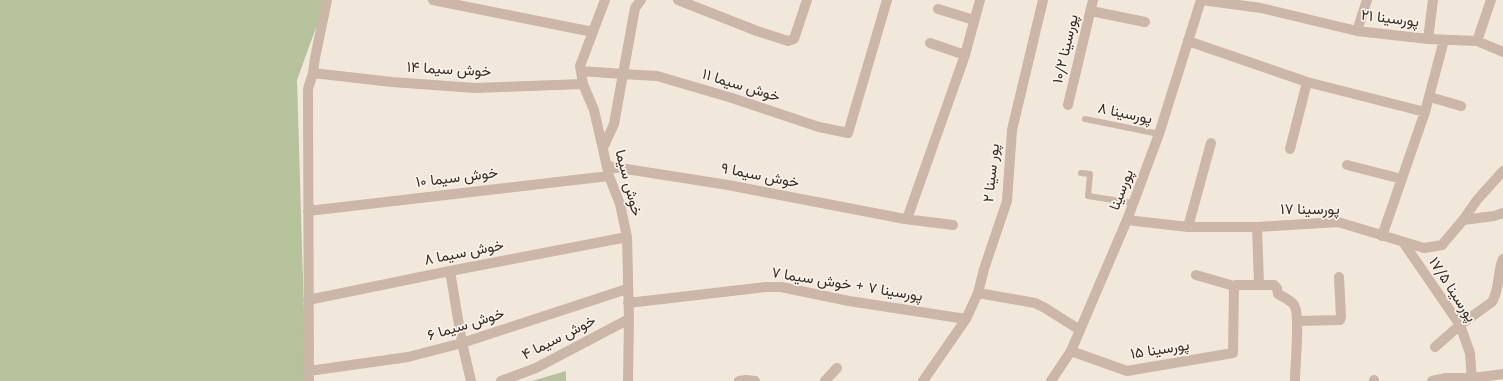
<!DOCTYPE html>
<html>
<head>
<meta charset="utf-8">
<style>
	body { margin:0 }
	canvas { display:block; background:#f2e7db }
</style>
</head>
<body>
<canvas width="1503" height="381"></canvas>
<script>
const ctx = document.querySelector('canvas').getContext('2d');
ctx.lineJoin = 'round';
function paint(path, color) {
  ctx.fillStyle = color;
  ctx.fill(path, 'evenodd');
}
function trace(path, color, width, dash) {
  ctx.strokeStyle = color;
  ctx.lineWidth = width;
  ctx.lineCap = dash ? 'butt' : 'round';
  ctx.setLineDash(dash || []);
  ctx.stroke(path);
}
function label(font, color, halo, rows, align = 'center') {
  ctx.font = font + ' "Space Grotesk",Vazirmatn,sans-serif';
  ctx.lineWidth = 3.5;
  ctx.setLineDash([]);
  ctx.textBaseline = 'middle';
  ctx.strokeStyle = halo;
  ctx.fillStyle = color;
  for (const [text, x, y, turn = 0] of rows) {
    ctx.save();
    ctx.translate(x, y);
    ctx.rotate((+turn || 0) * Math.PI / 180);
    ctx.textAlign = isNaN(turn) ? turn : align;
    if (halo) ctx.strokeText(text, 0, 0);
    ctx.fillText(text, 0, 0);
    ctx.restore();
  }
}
paint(new Path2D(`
	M0,0H326L297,80L306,381H0Z
	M566,371V381H532Z`), '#b5c29b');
trace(new Path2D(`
	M1085,119L1159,134
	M1081,173L1090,174L1088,196L1133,203`), '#cbb6a7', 6);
trace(new Path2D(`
	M433,0L593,32
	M605,0L580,66L583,84L594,110L609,176L620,204L627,237L629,319L628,381
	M678,0L757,31L788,41L794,39L807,0
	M1202,0L1261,8L1357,31L1428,39L1477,41L1503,52
	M938,9L974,20
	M1091,11L1145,22
	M1357,31L1367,0
	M1428,39L1433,0
	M1188,41L1307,82L1425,112
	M1477,41L1491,0
	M930,43L965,55
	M581,71L623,74L635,8L641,0
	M313,73L392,82L475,88L583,84
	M1430,97L1461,106
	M1068,105L1093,0
	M603,148L614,124L623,74L657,76L732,98L819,127L848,133L887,0
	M1290,149L1307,82
	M1347,165L1402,179
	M607,166L728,185L905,219L953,225
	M308,211L609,176
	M907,219L965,55L980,0
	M1463,220L1494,216L1503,213
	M1188,227L1211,143
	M1257,227L1259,285
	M1382,236L1425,112L1444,40
	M1403,242L1460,325L1470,353L1472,381
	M450,271L462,343L471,381
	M1196,275L1234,286
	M978,293L1035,303L1045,308L1080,330
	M308,300L450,271L627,237
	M628,303L766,287H781L849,301L966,319
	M1297,321L1340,320L1341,317L1339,277
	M1435,347L1460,325L1492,302C1500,289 1497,272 1503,259
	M1071,351L1127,371L1233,353L1234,286L1236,285H1274L1277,288L1278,294C1283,297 1293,301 1295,307C1300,318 1295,366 1295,381
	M309,371L408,357L462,343L627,289
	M309,381L308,89L313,73L315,58L327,0
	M501,381L536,368L629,319
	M739,381L746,380L755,381
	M825,381L837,368
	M923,381L966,319L978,293L984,269L1007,201L1012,130L1043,0
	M1374,381V380
	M1432,381L1446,378H1473L1503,374`), '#cbb6a7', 10);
trace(new Path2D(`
	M1127,220L1188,227H1257L1338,222L1424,248L1442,245L1463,220L1477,200L1503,171
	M1051,381L1071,351L1127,220L1159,134L1201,0`), '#cbb6a7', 10);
label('15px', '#372c28', '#faf1e8', [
	["پورسینا ۲۱",1390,19,7],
	["پورسینا ۱۰/۲",1066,49,-77],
	["خوش سیما ۱۴",449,70,3],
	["خوش سیما ۱۱",741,86,17],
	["پورسینا ۸",1125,114,12],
	["پور سینا ۲",992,173,-84],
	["خوش سیما ۹",760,176,11],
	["خوش سیما ۱۰",457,178,-7],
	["خوش سیما",628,183,75],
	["پورسینا",1122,190,-69],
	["پورسینا ۱۷",1310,210],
	["خوش سیما ۸",464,253,-11],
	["پورسینا ۷ + خوش سیما ۷",847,285,9],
	["پورسینا ۱۷/۵",1452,290,57],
	["خوش سیما ۶",466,325,-17],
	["خوش سیما ۴",559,338,-27],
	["پورسینا ۱۵",1160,350,-9]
]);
</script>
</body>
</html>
